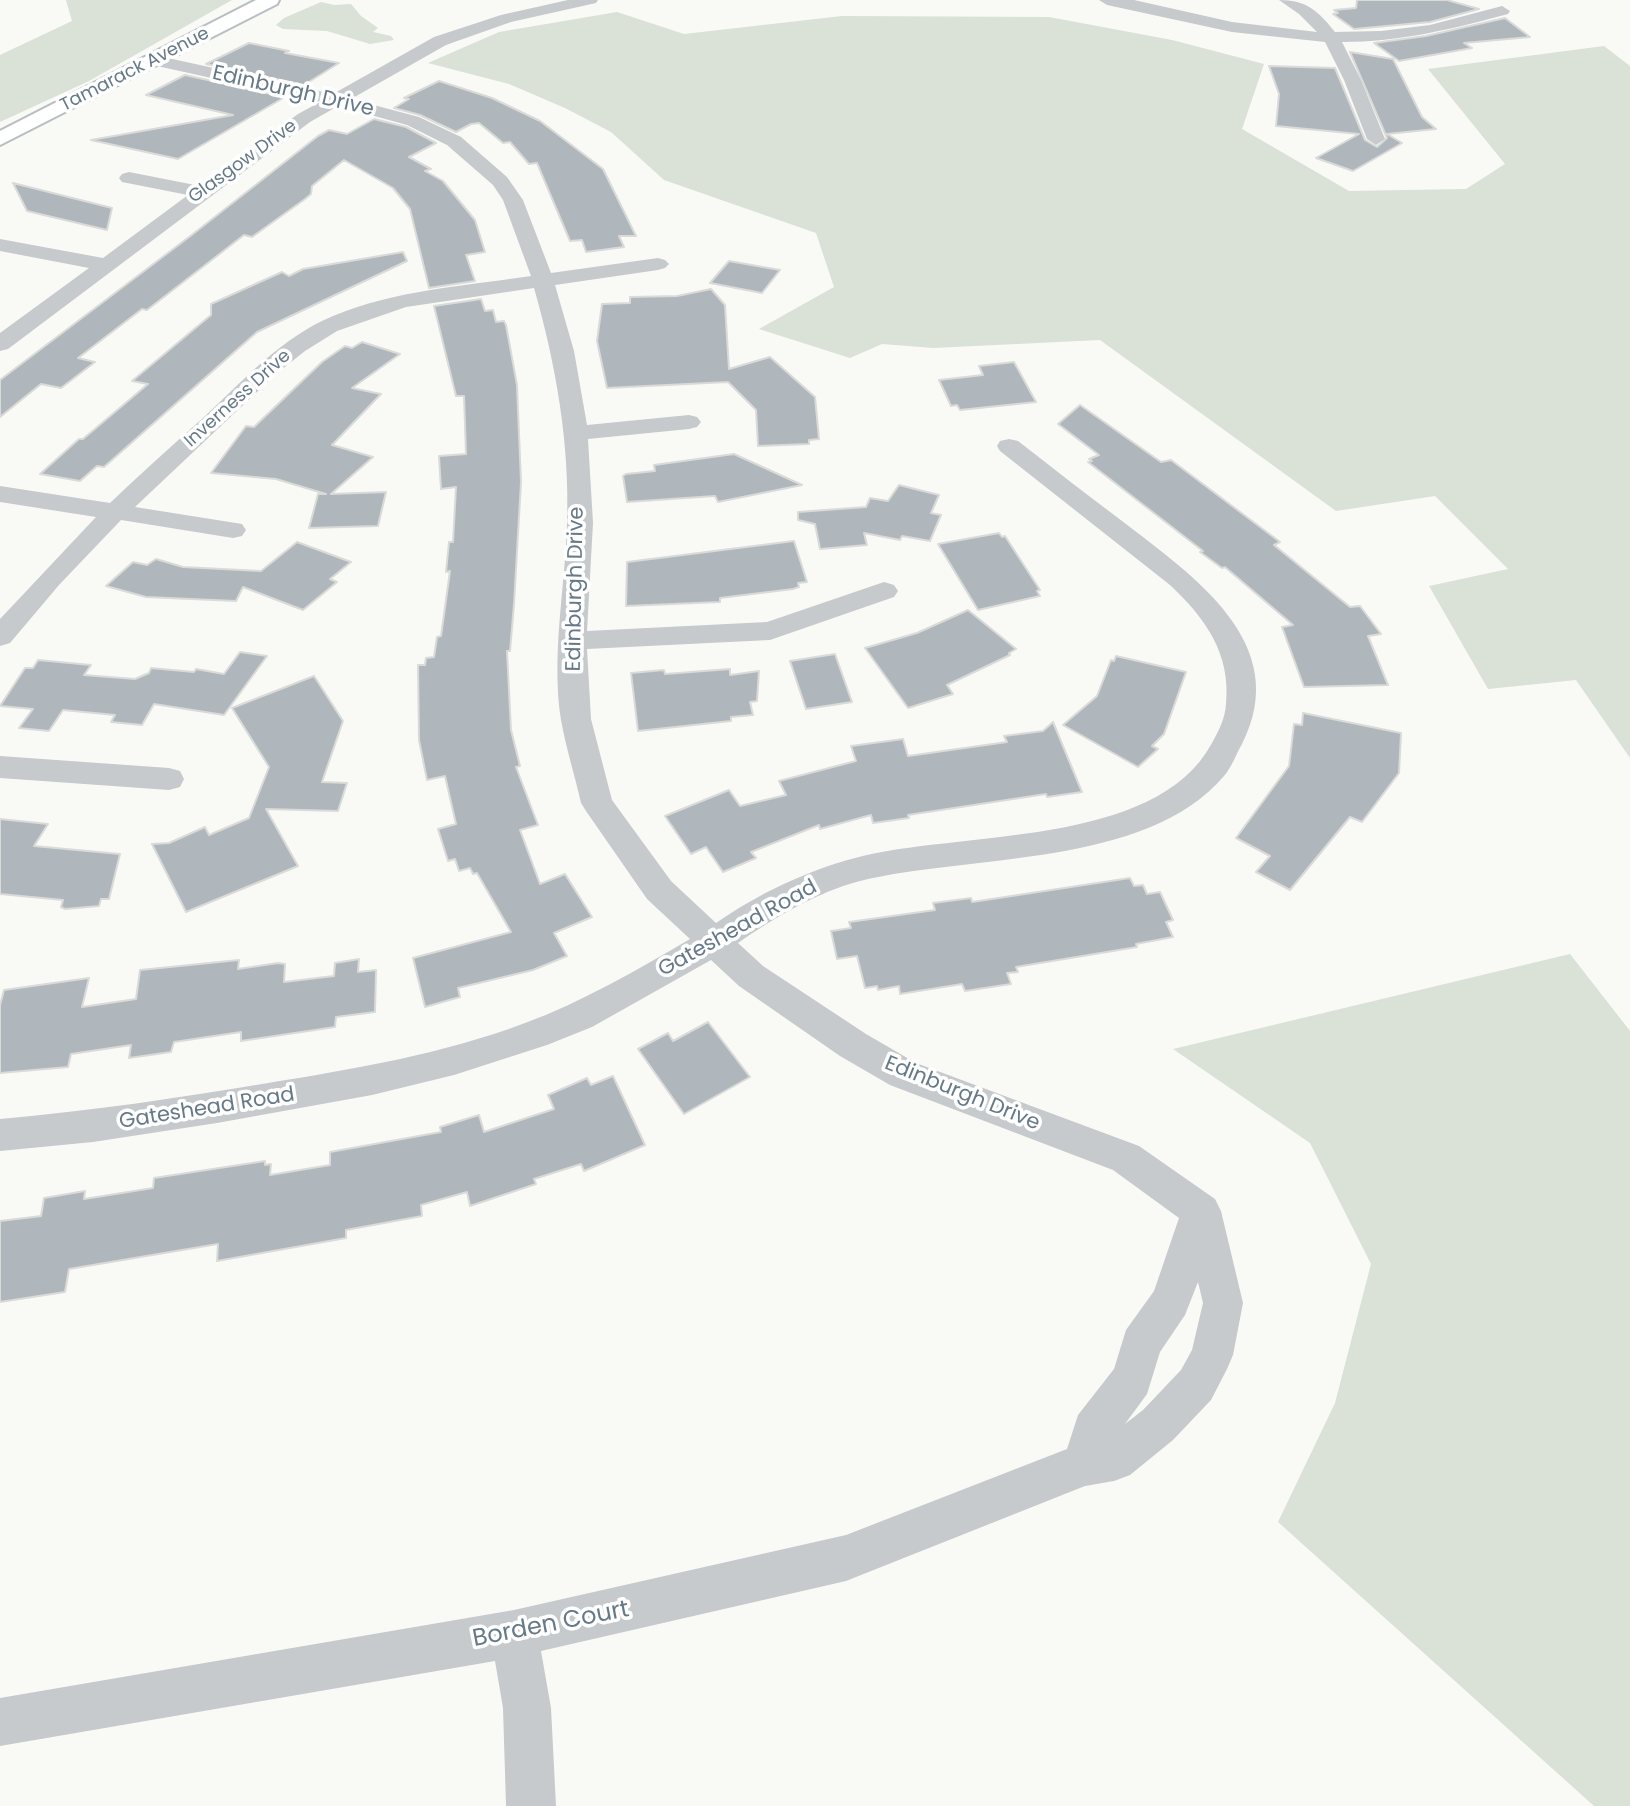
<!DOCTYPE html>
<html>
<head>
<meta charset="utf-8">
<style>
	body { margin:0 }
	canvas { display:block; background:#f9f9f6 }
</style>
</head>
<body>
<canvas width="1630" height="1806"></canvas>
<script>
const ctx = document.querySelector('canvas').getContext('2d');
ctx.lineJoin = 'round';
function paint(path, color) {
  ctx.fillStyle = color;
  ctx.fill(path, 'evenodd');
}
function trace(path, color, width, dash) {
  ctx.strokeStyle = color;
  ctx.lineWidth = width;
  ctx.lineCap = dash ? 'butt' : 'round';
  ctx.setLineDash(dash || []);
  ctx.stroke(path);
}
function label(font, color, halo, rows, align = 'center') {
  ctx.font = font + ' Poppins,sans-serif';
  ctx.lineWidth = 7;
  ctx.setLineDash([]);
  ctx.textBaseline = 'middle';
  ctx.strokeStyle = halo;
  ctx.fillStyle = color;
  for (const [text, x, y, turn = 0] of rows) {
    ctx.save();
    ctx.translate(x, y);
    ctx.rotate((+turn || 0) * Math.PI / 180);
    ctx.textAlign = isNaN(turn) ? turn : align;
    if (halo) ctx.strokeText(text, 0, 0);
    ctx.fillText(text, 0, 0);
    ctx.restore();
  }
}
paint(new Path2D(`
	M66,0H232L89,81L0,122V55L72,21Z
	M321,2L334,5L351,4L361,16L378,28L373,32L391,36L394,40L370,44L327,31L283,29L276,25L284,18Z
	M617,12L684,34L842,16L1049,17L1172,40L1264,64L1242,129L1349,191L1466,189L1505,164L1428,69L1604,46L1630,66V758L1576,680L1488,689L1429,586L1508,569L1435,496L1336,511L1100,340L933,348L882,344L850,358L759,329L834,287L816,233L664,180L611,132L565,108L509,84L428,63L499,32Z
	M1570,954L1630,1031V1806H1594L1278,1522L1335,1403L1371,1264L1310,1143L1173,1049Z`), '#dae1d7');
const building = new Path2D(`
	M1357,0H1447L1479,9L1430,22L1354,29L1333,14L1338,13L1334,10L1356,8Z
	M1505,18L1530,37L1464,43L1472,48L1399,61L1374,43L1426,36Z
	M249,43L289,51L285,53L339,63L304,85L206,64Z
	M1350,52L1393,59L1422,117L1436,129L1387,134L1402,143L1353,171L1316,158L1359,134L1276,126L1279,94L1269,66L1335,68L1365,140L1377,147L1387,138Z
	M185,75L285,97L178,159L91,140L233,115L146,95Z
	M439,81L492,98L540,121L603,169L636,236H619L624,247L586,252L582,240L570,241L537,163L529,164L510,142L503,143L479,123L471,124L456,132L420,115L394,108L409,99L404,98Z
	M374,119L406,127L436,143L409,157L431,169L425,171L443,181L475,220L485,252L466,255L475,281L429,288L410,209L393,188L344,160L312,186L311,194L305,199L252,237L244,235L147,310L142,309L78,358L95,362L61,388L41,384L0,417V380L193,234L318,136L329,130L347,134Z
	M13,183L112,208L107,230L27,211Z
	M403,252L407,261L257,332L104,467L97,466L80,481L40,474L79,439H83L148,384L132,381L211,315V304L282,272L289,276L303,269Z
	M729,261L780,270L762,293L710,283Z
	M711,289L725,305L729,369L770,357L815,397L819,439L809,440V444L758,446L756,410L728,382L607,388L597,341L602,304L630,303V297L677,296Z
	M481,299L485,311L493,310L496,322L504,321L506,325L517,385L521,482L514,604L510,651H507L511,730L520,766L516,767L538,825L520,830L540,884L565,874L592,917L554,933L567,956L533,970L458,988L460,997L425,1007L413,958L511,932L477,873L473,874L470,868L459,871L455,859L448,861L438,829L456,824L445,776L427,780L419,740L418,665H425L426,658L434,657L437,637L441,636L450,571L446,572L449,542H453L456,487L441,489L439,456L466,454L464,396H456L434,306Z
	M362,342L400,354L352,388L381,394L332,445L373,457L331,494L386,492L378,526L309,528L318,494H326L276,479L211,473L246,426L254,427L322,362L345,346L352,348Z
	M1014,362L1036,402L960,410L957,405L951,406L939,380L983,375L979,366Z
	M1080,405L1161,462L1171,460L1280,542L1274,545L1350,607L1360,606L1381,634L1368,636L1388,685L1304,687L1282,627L1293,625L1225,567L1222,568L1200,552L1203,551L1088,462L1092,461L1089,459L1099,455L1058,424Z
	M734,454L802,485L718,502L715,496L627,502L623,476L626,474L655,471L654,465Z
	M899,485L939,495L931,513L941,515L930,541L902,536L900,540L864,533L867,545L820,549L815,524L798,520V512L866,507L870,498L888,501Z
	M999,533L1002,537L1005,536L1040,590L1037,591L1040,596L978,610L938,544Z
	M794,541L807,582L798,583L799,587L793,589L720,598V602L626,606L627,562Z
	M297,542L351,562L330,579L337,582L303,610L243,587L236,601L146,597L106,586L133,562L147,565L156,559L183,567L261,571Z
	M968,610L1016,649L1009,653L1010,655L947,685L953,694L908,708L865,648L917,633Z
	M240,652L267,656L224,715L154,704L142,725L111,722L115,715L63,710L49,731L19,728L33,709L0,706L25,668H33L38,660L91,665L84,675L135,679L149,673L151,668L194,672L196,669L224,674Z
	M835,654L852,702L806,709L790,661Z
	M1116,656L1186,672L1164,734L1152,746L1158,749L1138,767L1063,725L1097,696L1111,660L1114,661Z
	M730,669V675L759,671L757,701L750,702L753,715L731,717V721L638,731L631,673L664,670L665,674Z
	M314,676L343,721L322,782L347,783L338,811L266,809L298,866L186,912L152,844L169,843L205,827L209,835L249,818L269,767L232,708Z
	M1303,713L1401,733L1399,773L1362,822L1350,817L1290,890L1256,872L1270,856L1236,838L1289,766L1294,724L1302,725Z
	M1053,722L1082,792L1047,797L1046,794L908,815L909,818L873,823L871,815L820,829L819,825L751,852L756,858L723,872L706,847L691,854L665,816L729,790L740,806L786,795L779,781L856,761L851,746L903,739L908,756L1007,742L1004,736L1043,731Z
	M0,819L48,824L34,846L120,854L109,899H101L99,906L65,909L61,907L63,900L0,894Z
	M1130,878L1134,886L1143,885L1147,894L1160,892L1173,920L1166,922L1173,937L1136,944L1137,947L1016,967L1018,972L1007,973L1011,984L965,991L962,984L900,994L899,986L878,990L877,986L865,988L857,956L837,959L831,931L851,928L849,922L935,910L933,903L971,898L972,902Z
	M359,959L358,972L376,970L375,1012L336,1017L335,1027L241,1041V1032L174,1042L171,1052L129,1058L131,1045L71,1054L68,1067L0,1073V1005L4,990L89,978L82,1007L136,999L140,970L239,960L238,969L278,963L285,964L284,982L334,976L335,963Z
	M708,1022L750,1077L684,1114L638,1049L668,1033L673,1041Z
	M613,1076L645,1145L584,1171L581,1164L534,1179L536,1184L470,1206L467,1192L421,1205L422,1216L346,1230V1238L217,1261L218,1244L69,1269L65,1292L0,1302V1221L41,1216L44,1198L85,1191L84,1199L153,1188L154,1178L265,1161V1165L271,1164L270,1175L330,1165V1152L441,1132L440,1127L479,1115L484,1132L554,1109L548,1095L587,1078L591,1085Z`);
paint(building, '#afb7bd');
trace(building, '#dadad8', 2);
const secondary = new Path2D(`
	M256,0H279L277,4L0,145V131Z`);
trace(secondary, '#b8bec2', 4);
paint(new Path2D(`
	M568,0H598L596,3L511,22L446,45L351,99L419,117L461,137L507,177L523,200L551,273L658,258L665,260L669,264L665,268L658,270L555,285L574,351L587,425L689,415L697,417L701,422L697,427L689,429L588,439L593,523L587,631L767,622L884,582L894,585L898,591L894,597L770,640L587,649L591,719L612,800L671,881L716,923C758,894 806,871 855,858C958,830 1155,849 1212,743C1219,730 1225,719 1226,704C1231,653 1205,618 1170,585L1000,451L997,446L1000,441L1009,439L1018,441C1053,468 1087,495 1122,521C1192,575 1294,643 1242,744C1236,754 1232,767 1224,776C1146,868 969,854 860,881C817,892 774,918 738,943L763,966L866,1034L916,1063L1139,1146L1215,1199L1221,1211L1243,1303L1233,1355L1227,1369L1211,1400L1173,1440L1130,1475L1114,1481L1085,1486L846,1581L541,1651L551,1708L556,1806H506L503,1708L495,1661L0,1746V1698L514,1610L846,1535L1067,1449L1078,1415L1114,1369L1126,1330L1154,1291L1179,1218L1113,1170L890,1085L840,1056L739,986L711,960L592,1027L547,1045L454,1075L372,1095L217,1123L93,1142L0,1151V1119C90,1111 179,1098 268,1083C354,1069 443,1054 525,1023C582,1002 637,970 690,939L647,899L586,811L581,803C575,776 566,748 561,720C551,656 565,589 567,524C570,444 556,365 534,288L406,307L337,331L305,351L276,374L135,507L242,524L246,530L242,536L233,538L121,520L59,585L10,643L0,646V619L96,517L0,502V486L110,503C140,474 172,446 204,417C244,380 282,337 333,316C395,290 465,286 531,276L503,200L493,185L447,145L407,125L338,106L310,122L8,349L0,351V333L89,268L0,251V239L103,258L188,195L122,182L119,178L122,174L129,172L200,186L298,114L320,102L148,64L145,60L148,56L154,55L333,94L434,37L501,15ZM1198,1282L1203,1303L1192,1350L1181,1370L1143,1410L1125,1424L1147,1394L1160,1352L1185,1315Z
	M1099,0H1134L1232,22L1317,32L1299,14L1279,0C1307,0 1318,11 1335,32L1381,31L1430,25L1502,6L1510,11L1508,14C1452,29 1400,42 1342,42L1361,80L1385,139L1376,145L1367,139L1344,80L1325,42L1232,32L1107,5Z
	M0,756L169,768L180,771L184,779L180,787L169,790L0,778Z`), '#c6cacd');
paint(secondary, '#fff');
label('18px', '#667988', '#fff', [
	["Tamarack Avenue",135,70,-27],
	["Glasgow Drive",243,162,-36],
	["Inverness Drive",238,399,-42]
]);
label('21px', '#667988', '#fff', [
	["Edinburgh Drive",293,92,13],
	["Edinburgh Drive",576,589,-89],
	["Gateshead Road",738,929,-29],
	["Edinburgh Drive",962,1094,22],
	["Gateshead Road",207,1109,-9]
]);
label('24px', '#667988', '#fff', [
	["Borden Court",551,1625,-11]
]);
</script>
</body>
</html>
